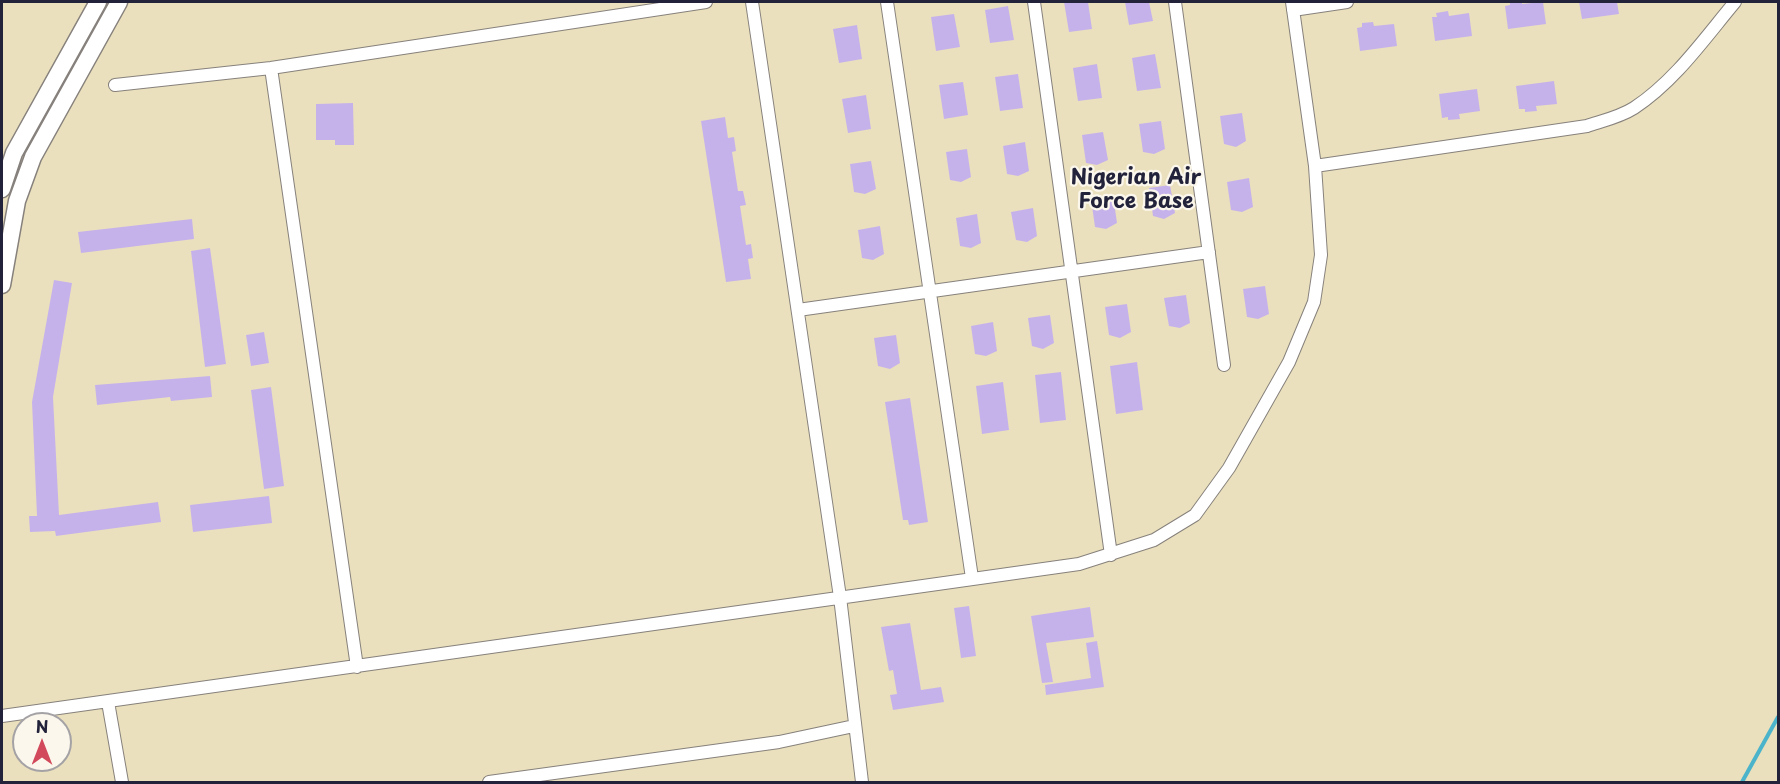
<!DOCTYPE html>
<html>
<head>
<meta charset="utf-8">
<style>
	body { margin:0 }
	#map { position:relative; width:1780px; height:784px; overflow:hidden; background:#ebe0bd; font-family:"Playpen Sans",sans-serif }
	canvas { display:block }
	.frame { position:absolute; inset:0; border:3px solid #22223b; pointer-events:none }
	.north { position:absolute; left:12px; top:712px; width:60px; height:60px; box-sizing:border-box; background:#fbf7ec; border:2px solid #a4a2a5; border-radius:50%; rotate:0deg; font-size:16px; font-weight:700; line-height:24px; text-align:center; color:#22223b }
	.north::after { content:''; display:block; margin:auto; width:21px; height:27px; background:#d1495b; clip-path:polygon(50% 0,100% 100%,50% 72%,0 100%) }
</style>
</head>
<body>
<div id="map">
<canvas width="1780" height="784"></canvas>
<div class="frame"></div>
<div class="north">N</div>
</div>
<script>
const ctx = document.querySelector('canvas').getContext('2d');
ctx.lineJoin = 'round';
function trace(path, color, width, dash) {
  ctx.strokeStyle = color;
  ctx.lineWidth = width;
  ctx.lineCap = dash ? 'butt' : 'round';
  ctx.setLineDash(dash || []);
  ctx.stroke(path);
}
function paint(path, color) {
  ctx.fillStyle = color;
  ctx.fill(path, 'evenodd');
}
function label(font, color, halo, rows, align = 'center') {
  ctx.font = font + ' "Playpen Sans",sans-serif';
  ctx.lineWidth = 4.5;
  ctx.setLineDash([]);
  ctx.textBaseline = 'middle';
  ctx.strokeStyle = halo;
  ctx.fillStyle = color;
  for (const [text, x, y, turn = 0] of rows) {
    ctx.save();
    ctx.translate(x, y);
    ctx.rotate((+turn || 0) * Math.PI / 180);
    ctx.textAlign = isNaN(turn) ? turn : align;
    if (halo) ctx.strokeText(text, 0, 0);
    ctx.fillText(text, 0, 0);
    ctx.restore();
  }
}
trace(new Path2D(`
	M1742,782L1778,717`), '#4bb4ca', 4);
paint(new Path2D(`
	M1064,2H1088L1092,29L1069,32Z
	M1125,2H1149L1153,21L1129,25Z
	M1510,2H1522V4L1543,2L1546,24L1508,29L1505,6L1510,5Z
	M1579,2H1617L1619,14L1582,19Z
	M1008,6L1014,40L990,43L985,10Z
	M1448,11L1449,16L1469,13L1472,36L1435,41L1432,17H1437L1436,13Z
	M954,14L960,47L936,51L931,17Z
	M1373,22L1374,26L1394,24L1397,46L1360,51L1357,28L1362,27V23Z
	M857,25L862,59L839,63L833,29Z
	M1155,54L1161,88L1137,91L1132,58Z
	M1097,64L1102,98L1078,101L1073,68Z
	M1018,74L1023,108L1000,111L995,77Z
	M1554,81L1557,104L1536,106L1537,111L1525,112V109H1519L1516,86Z
	M963,82L968,115L944,119L939,85Z
	M1477,89L1480,111L1459,114L1460,119L1448,120V117L1442,118L1439,94Z
	M866,95L871,129L848,133L842,99Z
	M353,103L354,145H335V140H316V104Z
	M1242,113L1246,141L1236,147L1224,144L1220,116Z
	M725,117L728,138L734,137L736,151L732,152L738,191H743L746,205L740,206L746,245L751,244L753,258L748,259L751,279L726,282L701,121Z
	M1161,121L1165,149L1154,154L1143,152L1139,124Z
	M1103,132L1108,160L1097,165L1086,163L1082,135Z
	M1025,142L1029,171L1018,176L1007,174L1003,146Z
	M967,149L971,177L961,182L950,180L946,152Z
	M871,161L876,189L865,194L854,192L850,164Z
	M1249,178L1253,207L1242,212L1231,210L1227,182Z
	M1170,185L1175,213L1164,219L1153,216L1149,188Z
	M1113,195L1117,223L1106,229L1095,227L1091,199Z
	M1033,208L1037,236L1027,242L1016,240L1011,212Z
	M977,214L981,243L971,248L960,246L956,218Z
	M192,219L194,239L81,253L78,232Z
	M880,226L884,254L873,260L862,258L858,230Z
	M210,248L226,364L205,367L191,251Z
	M54,280L72,283L53,397L59,515L158,502L161,522L56,536L55,531L30,532L29,516H37L32,402Z
	M1265,286L1269,314L1258,319L1247,317L1243,289Z
	M1186,295L1190,323L1180,328L1169,326L1164,298Z
	M1127,304L1131,332L1120,338L1109,335L1105,307Z
	M1050,315L1054,343L1043,349L1032,346L1028,318Z
	M993,322L997,351L986,356L975,354L971,326Z
	M264,332L269,363L251,366L246,335Z
	M896,335L900,363L890,369L878,366L874,338Z
	M1137,362L1143,410L1116,414L1110,366Z
	M1061,372L1066,420L1040,423L1035,375Z
	M210,376L212,397L171,401L170,397L97,405L95,385Z
	M1003,382L1009,430L982,434L976,386Z
	M271,387L284,486L264,489L251,390Z
	M910,398L928,522L909,525L908,520H903L885,402Z
	M269,496L272,523L193,532L190,505Z
	M969,606L976,656L961,658L954,608Z
	M1090,607L1094,637L1046,643L1053,682L1042,683L1031,616Z
	M910,623L921,690L941,687L944,702L893,710L890,695L897,694L893,670L889,671L881,627Z
	M1097,641L1104,687L1046,695L1045,685L1091,678L1086,643Z`), '#c6b2eb');
const street = new Path2D(`
	M752,2L840,597L862,782
	M887,2L972,578
	M1034,2L1111,555
	M1175,2L1224,365
	M1293,10L1347,2
	M271,68L357,667
	M115,85L271,68L706,2
	M1315,166L1587,126C1602,121 1620,117 1634,108C1675,81 1704,39 1735,2
	M798,310L1209,252
	M108,702L122,782
	M2,716L1079,564L1154,540L1195,515L1229,468L1289,362L1314,302L1321,255L1315,166L1292,2
	M489,782L779,742L854,726`);
const secondary = new Path2D(`
	M2,189L14,153L98,2
	M2,285L17,201L33,157L119,2`);
trace(street, '#86817c', 14);
trace(secondary, '#86817c', 19);
trace(street, '#fff', 12);
trace(secondary, '#fff', 16);
label('bold 21px', '#22223b', '#fbf7ec', [
	["Nigerian Air",1136,178],
	["Force Base",1136,202]
]);
</script>
</body>
</html>
